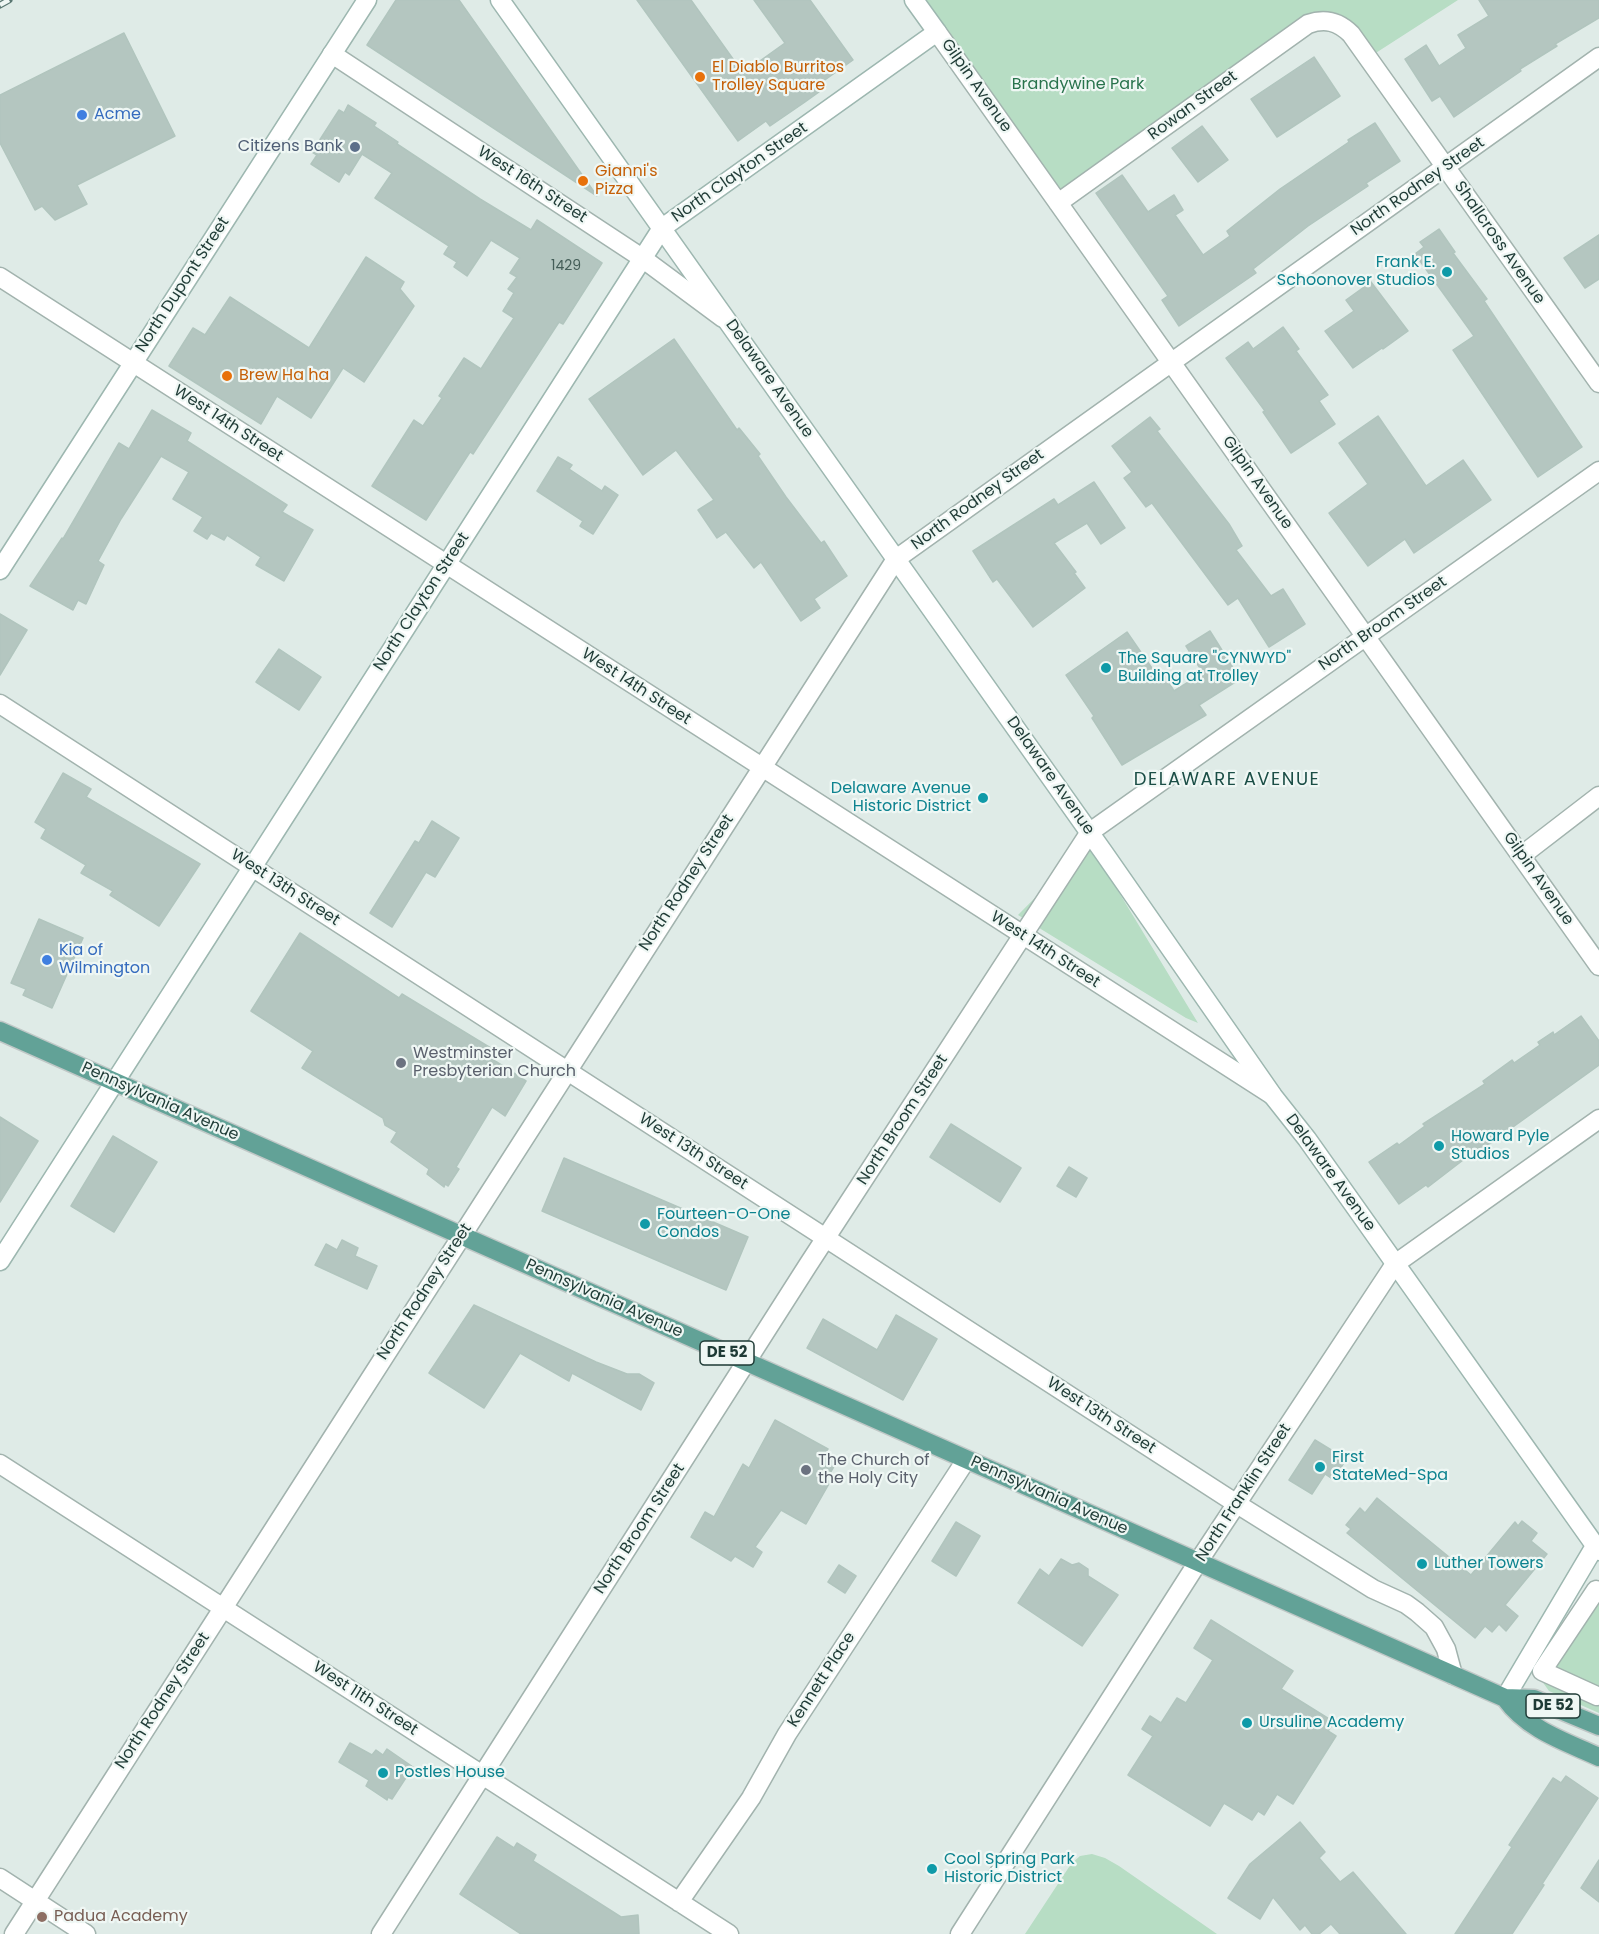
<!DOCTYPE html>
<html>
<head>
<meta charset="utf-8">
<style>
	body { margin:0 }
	canvas { display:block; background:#dfebe7 }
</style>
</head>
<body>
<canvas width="1599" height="1934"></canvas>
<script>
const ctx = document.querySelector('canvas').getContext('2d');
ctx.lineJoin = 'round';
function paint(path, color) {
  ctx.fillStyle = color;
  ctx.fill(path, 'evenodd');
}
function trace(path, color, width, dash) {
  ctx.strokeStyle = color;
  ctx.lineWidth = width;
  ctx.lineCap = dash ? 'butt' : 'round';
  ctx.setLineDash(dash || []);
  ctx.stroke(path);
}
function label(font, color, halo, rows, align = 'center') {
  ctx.font = font + ' Poppins,sans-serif';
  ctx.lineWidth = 4.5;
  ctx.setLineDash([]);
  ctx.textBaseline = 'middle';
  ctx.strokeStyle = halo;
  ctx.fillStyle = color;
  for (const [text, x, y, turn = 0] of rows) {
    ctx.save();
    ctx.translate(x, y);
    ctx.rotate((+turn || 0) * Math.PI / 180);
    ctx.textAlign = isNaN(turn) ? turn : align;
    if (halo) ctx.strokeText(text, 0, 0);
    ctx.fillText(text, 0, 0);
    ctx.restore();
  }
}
paint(new Path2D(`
	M914,0H1458L1368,58L1320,20L1058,203Z
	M1089,843L1198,1023L1186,1018L1018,915Z
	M1597,1581H1599V1713L1549,1691L1539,1677Z
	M1092,1854L1105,1858L1119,1866L1217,1934H1025L1071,1864L1080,1856Z`), '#b7ddc4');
const building = new Path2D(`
	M396,0H459L597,196L367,45Z
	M637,0H691L743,73L785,43L754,0H810L853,60L822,82L826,87L805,102L770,126L766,121L738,141Z
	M1479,0H1599V18L1555,44L1557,46L1520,69L1521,71L1454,117L1440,96L1432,101L1405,59L1426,45L1439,66L1466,48L1458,35L1489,16Z
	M124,33L175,136L77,185L87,204L55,220L42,206L35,210L0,143V95Z
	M1314,57L1340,96L1277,137L1251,99Z
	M348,105L376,123L374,126L398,142L397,144L480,199L531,230L537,220L602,263L563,324L559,322L473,454L470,452L426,520L372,486L414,420L423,426L442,398L439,396L464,358L481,369L504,333L514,318L503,311L514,293L508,289L517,277L510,273L520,258L491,240L467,276L454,267L457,262L444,254L449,246L375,198L392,173L362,154L349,175L345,172L339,182L311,164L317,155L312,152L339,110L344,113Z
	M1375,123L1400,161L1366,183L1368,186L1308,226L1253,269L1256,273L1179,326L1162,300L1168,296L1096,193L1122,175L1148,212L1174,195L1183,210L1175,215L1203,255L1230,236L1227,231L1280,189L1349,142L1348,140Z
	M1202,126L1228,160L1198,182L1172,148Z
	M1439,229L1455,252L1453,253L1487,299L1484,301L1582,447L1538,477L1453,350L1474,336L1415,254L1424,247L1420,242Z
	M1599,235V279L1585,288L1564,258Z
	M366,257L404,282L400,289L414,306L364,382L343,368L311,418L277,396L261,424L169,366L193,328L205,335L230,297L309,348Z
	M1371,282L1408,331L1383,349L1382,348L1353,368L1325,331L1354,311L1346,300Z
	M1283,327L1299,349L1296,351L1328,395L1319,401L1335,424L1291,453L1263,412L1265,411L1226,358L1248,342L1253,349Z
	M674,339L737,430L739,428L760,454L758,456L786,497L821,543L824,541L847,576L814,599L820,608L801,621L761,562L754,568L726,532L717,538L698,510L714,500L676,450L643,475L589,399Z
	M152,410L191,433L187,441L287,505L282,512L313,530L284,581L256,565L261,557L227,535L224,540L211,533L207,539L194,531L203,517L173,499L189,472L161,456L121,519L98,561L104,565L86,604L78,600L73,610L30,586L62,538L63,539L119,443L129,449Z
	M1378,416L1426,486L1463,460L1491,500L1414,553L1405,539L1368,566L1329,513L1368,484L1339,443Z
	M1150,417L1160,429L1157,431L1229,524L1242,546L1236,550L1271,596L1283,589L1305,624L1269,647L1238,598L1228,605L1152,503L1146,507L1124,478L1132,472L1112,446Z
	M558,457L572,465L569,469L602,491L605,486L618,495L593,534L580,526L583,521L537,491Z
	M1094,482L1125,528L1101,544L1087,523L1054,543L1076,572L1074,573L1085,588L1033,627L997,579L993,582L973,551L1054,499L1058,505Z
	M0,614L27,630L0,675Z
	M1210,631L1240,679L1199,705L1206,715L1122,765L1092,718L1094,716L1066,675L1127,632L1158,677L1163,673L1174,691L1203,673L1186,646Z
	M279,649L321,677L299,710L256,682Z
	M63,773L91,789L86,797L200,864L159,926L110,895L113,891L81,873L86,865L41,838L46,829L35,822Z
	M432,821L459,838L435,877L426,872L392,927L370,913L415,841L419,843Z
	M39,919L83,938L52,1008L23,995L26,989L11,983Z
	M300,933L399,998L402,994L494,1050L489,1057L526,1081L505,1116L492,1107L456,1167L459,1169L448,1186L445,1184L444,1187L427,1174L429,1169L391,1142L397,1132L385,1125L383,1118L302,1068L313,1051L251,1011Z
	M1581,1016L1599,1041V1065L1481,1150L1480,1147L1428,1187L1426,1185L1399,1204L1369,1162L1397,1143L1399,1145L1425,1126L1423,1124L1485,1084L1483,1081L1512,1060L1514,1063L1540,1045L1538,1042L1553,1032L1554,1035Z
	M0,1117L38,1141L0,1202Z
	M951,1124L1021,1168L1000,1202L930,1157Z
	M113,1136L157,1162L114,1232L71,1206Z
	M564,1158L748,1237L726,1290L542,1211Z
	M1069,1167L1087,1178L1076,1197L1057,1186Z
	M342,1240L358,1248L355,1256L377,1266L367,1289L315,1265L326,1244L337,1250Z
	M474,1305L596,1362L627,1374H639L654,1383L641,1410L572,1373L569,1381L520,1353L484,1408L429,1373Z
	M896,1315L937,1339L903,1400L807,1348L823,1319L877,1350Z
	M775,1420L828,1449L824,1457L836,1463L826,1480L830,1482L806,1524L781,1510L755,1547L762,1552L753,1567L735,1556L731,1561L691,1537L705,1512L714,1517L743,1464L749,1468Z
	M1315,1440L1346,1459L1334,1480L1325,1474L1312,1494L1289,1480Z
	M1377,1498L1471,1575L1515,1522L1518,1526L1522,1521L1537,1533L1531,1541L1547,1554L1505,1605L1518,1616L1506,1631L1499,1624L1492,1632L1485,1626L1475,1638L1347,1533L1351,1529L1346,1525L1360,1508L1365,1513Z
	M956,1522L980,1536L956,1576L932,1561Z
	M1061,1559L1072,1565L1079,1563L1088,1569V1576L1118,1595L1082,1646L1018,1603L1040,1569L1049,1576Z
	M839,1565L856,1576L845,1593L828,1582Z
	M1211,1620L1293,1671L1281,1689L1334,1722L1328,1731L1336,1736L1293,1804L1277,1794L1264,1815L1258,1811L1252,1820L1224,1803L1210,1826L1128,1775L1153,1736L1142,1729L1150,1716L1161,1723L1177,1698L1186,1703L1213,1660L1194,1648Z
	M350,1743L372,1755L376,1750L383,1755L387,1749L413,1767L392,1799L388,1797L387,1800L366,1786L369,1780L339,1762Z
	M1566,1776L1598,1798L1542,1884L1544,1885L1512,1934H1455L1512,1847L1509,1845L1553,1778L1561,1783Z
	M1300,1822L1325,1852L1319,1858L1340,1882L1353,1872L1406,1934H1340L1331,1924L1319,1934H1312L1305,1925L1300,1930L1273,1897L1260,1919L1228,1898L1250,1864Z
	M497,1837L514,1848L517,1843L536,1855L533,1861L621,1917L638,1915L639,1934H521L460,1894Z
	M1599,1860V1902L1581,1888Z`);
paint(building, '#b4c6c0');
trace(building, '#b1c5be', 1.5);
const street = new Path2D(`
	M937,32L1599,966
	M332,54L642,258L723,318
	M1058,203L1308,24C1325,18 1338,21 1351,34L1599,383
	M0,277L1272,1095
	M0,704L1237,1504L1373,1589L1406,1604L1417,1612L1434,1627L1446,1649L1453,1675
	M1521,856L1599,796
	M0,1464L729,1934
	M1597,1696L1542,1671L1596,1590L1599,1592
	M0,1878L86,1934
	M679,1902L751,1798L787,1734L966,1460
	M14,1934L896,559L1599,57
	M381,1934L808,1265L1090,832L1599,471
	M960,1934L1198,1562L1395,1264L1599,1119`);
const secondary = new Path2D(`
	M500,0L1104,853L1273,1096L1307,1139L1599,1551
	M0,570L367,0
	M0,1261L662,228L937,32L914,0
	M1505,1698L1595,1546`);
const primary = new Path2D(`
	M0,1031L1505,1698L1534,1699L1599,1726
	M1505,1698C1528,1730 1564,1741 1599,1757`);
trace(street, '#a2b3ae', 21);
trace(secondary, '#9db7b0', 21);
trace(primary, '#c0c8c7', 21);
trace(street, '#fff', 18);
trace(secondary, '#fff', 18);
trace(primary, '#62a297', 18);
const rail = new Path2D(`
	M0,5L9,0`);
trace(rail, '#5a7772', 7);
trace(rail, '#eff7f4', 4.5, [14]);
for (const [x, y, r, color] of [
	[700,77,6,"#e8710a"],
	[82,115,6,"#3f7fe0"],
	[355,147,6,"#5c6f8a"],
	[583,181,6,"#e8710a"],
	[1447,272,6,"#0f9aa8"],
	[227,376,6,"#e8710a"],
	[1106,668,6,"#0f9aa8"],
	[983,798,6,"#0f9aa8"],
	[47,960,6,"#3f7fe0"],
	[401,1063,6,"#6b7280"],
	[1439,1146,6,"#0f9aa8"],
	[645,1224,6,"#0f9aa8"],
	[1320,1467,6,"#0f9aa8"],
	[806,1470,6,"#6b7280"],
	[1422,1564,6,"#0f9aa8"],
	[1247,1723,6,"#0f9aa8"],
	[383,1773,6,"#0f9aa8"],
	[932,1869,6,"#0f9aa8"],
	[42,1917,6,"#8d6e63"]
]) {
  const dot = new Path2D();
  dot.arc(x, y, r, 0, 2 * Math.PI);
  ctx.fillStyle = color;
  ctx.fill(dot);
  trace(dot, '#eff7f4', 2);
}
label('14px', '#445e58', null, [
	["1429",566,266]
]);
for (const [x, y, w] of [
	[727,1353,54],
	[1553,1706,54]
]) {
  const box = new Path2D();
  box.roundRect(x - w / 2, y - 12, w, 24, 4.5);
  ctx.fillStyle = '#eff7f4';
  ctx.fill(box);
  trace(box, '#1f3b36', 1.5);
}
label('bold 15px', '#1f3b36', null, [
	["DE 52",727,1353],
	["DE 52",1553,1706]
]);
label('16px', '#c56008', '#eff7f4', [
	["El Diablo Burritos",712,68],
	["Trolley Square",712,86],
	["Gianni's",595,172],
	["Pizza",595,190],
	["Brew Ha ha",239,376]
], 'left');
label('16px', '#28734c', '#eff7f4', [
	["Brandywine Park",1078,85]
]);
label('16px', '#1f3b36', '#eff7f4', [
	["Gilpin Avenue",976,86,55],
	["Rowan Street",1193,106,-36],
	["North Clayton Street",740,173,-35],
	["West 16th Street",532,185,33],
	["North Rodney Street",1418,187,-35],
	["Shallcross Avenue",1499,243,55],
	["North Dupont Street",183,285,-57],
	["Delaware Avenue",769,379,55],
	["West 14th Street",228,424,33],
	["Gilpin Avenue",1257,483,55],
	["North Rodney Street",978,500,-36],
	["North Clayton Street",422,602,-57],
	["North Broom Street",1383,624,-35],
	["West 14th Street",636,687,33],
	["Delaware Avenue",1050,776,55],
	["Gilpin Avenue",1538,879,55],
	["North Rodney Street",687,883,-57],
	["West 13th Street",285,888,33],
	["West 14th Street",1045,950,33],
	["Pennsylvania Avenue",160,1102,24],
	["North Broom Street",903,1120,-57],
	["West 13th Street",693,1152,33],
	["Delaware Avenue",1330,1173,54],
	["North Rodney Street",425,1292,-57],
	["Pennsylvania Avenue",604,1299,24],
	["West 13th Street",1101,1416,33],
	["North Franklin Street",1244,1493,-57],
	["Pennsylvania Avenue",1049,1496,24],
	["North Broom Street",640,1529,-57],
	["Kennett Place",822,1680,-57],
	["West 11th Street",365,1699,33],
	["North Rodney Street",163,1701,-57]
]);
label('16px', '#366cbe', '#eff7f4', [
	["Acme",94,115],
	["Kia of",59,951],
	["Wilmington",59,969]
], 'left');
label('16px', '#4e5e75', '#eff7f4', [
	["Citizens Bank",343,147]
], 'right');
label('16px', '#0d838f', '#eff7f4', [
	["Frank E.",1435,263,"right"],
	["Schoonover Studios",1435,281,"right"],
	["The Square \"CYNWYD\"",1118,659],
	["Building at Trolley",1118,677],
	["Delaware Avenue",971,789,"right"],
	["Historic District",971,807,"right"],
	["Howard Pyle",1451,1137],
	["Studios",1451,1155],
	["Fourteen-O-One",657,1215],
	["Condos",657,1233],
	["First",1332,1458],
	["StateMed-Spa",1332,1476],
	["Luther Towers",1434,1564],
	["Ursuline Academy",1259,1723],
	["Postles House",395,1773],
	["Cool Spring Park",944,1860],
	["Historic District",944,1878]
], 'left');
label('16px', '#5b616d', '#eff7f4', [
	["Westminster",413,1054],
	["Presbyterian Church",413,1072],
	["The Church of",818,1461],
	["the Holy City",818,1479]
], 'left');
label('16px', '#785e54', '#eff7f4', [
	["Padua Academy",54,1917]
], 'left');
ctx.letterSpacing = '1.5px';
label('18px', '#1b4e46', '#eff7f4', [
	["DELAWARE AVENUE",1227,780]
]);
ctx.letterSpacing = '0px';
</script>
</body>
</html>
